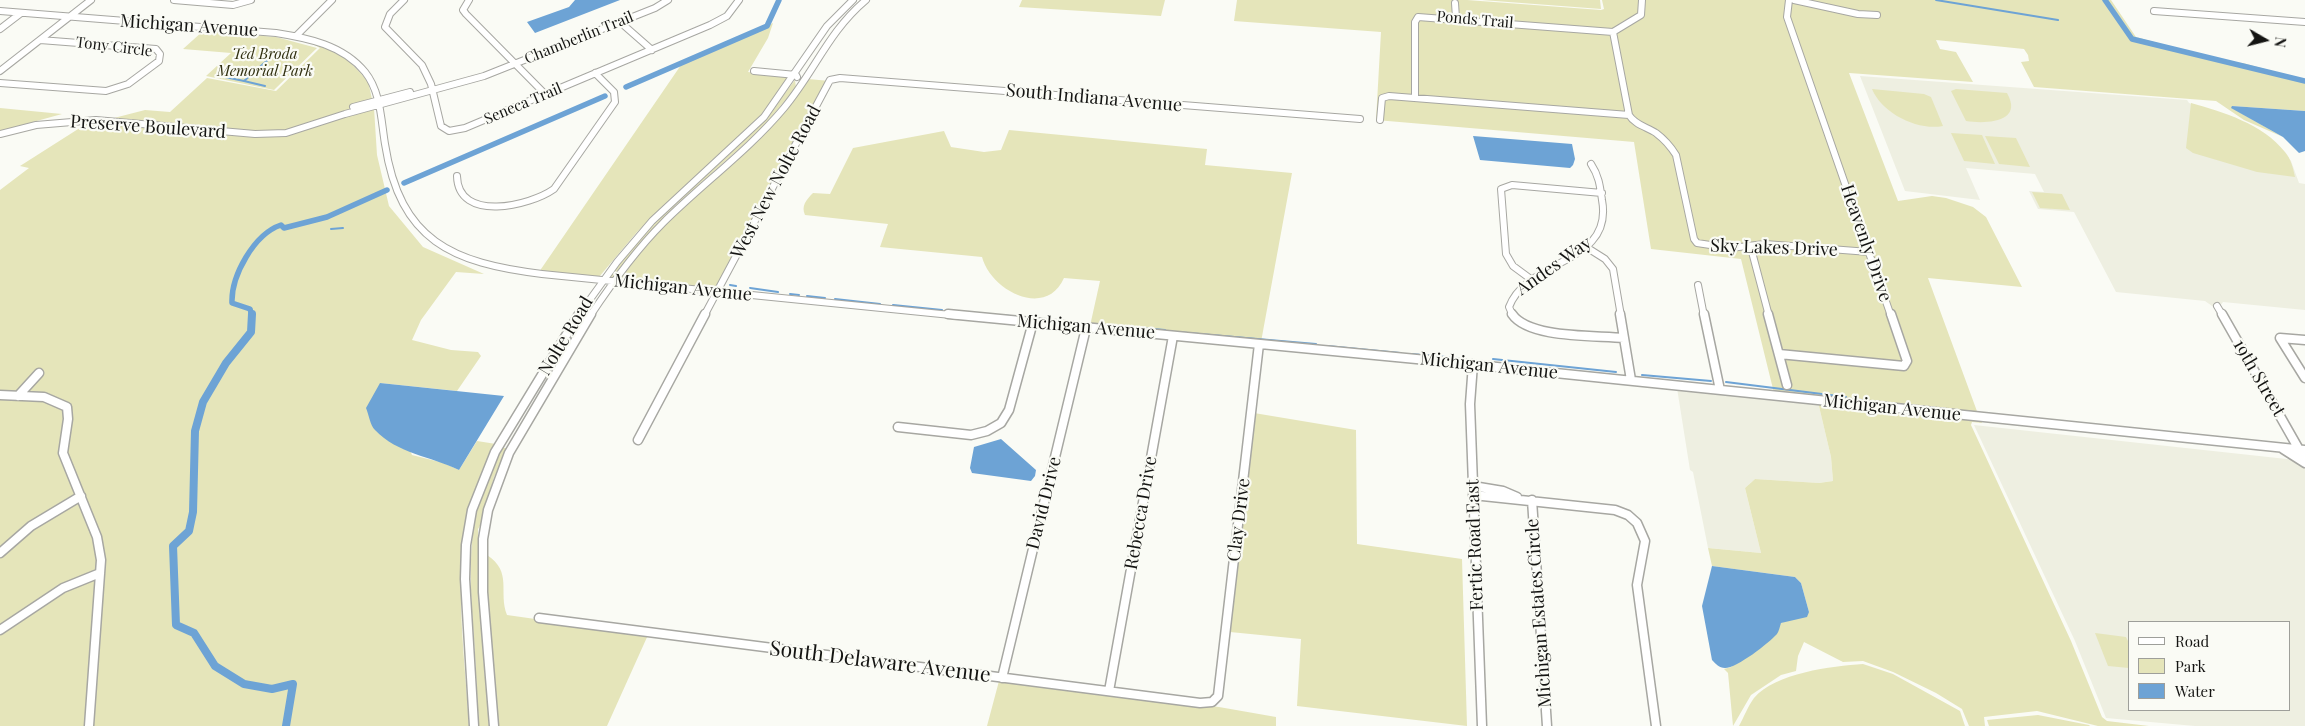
<!DOCTYPE html>
<html>
<head>
<meta charset="utf-8">
<style>
	body { margin:0 }
	#map { position:relative; width:2305px; height:726px; overflow:hidden; background:#fafbf5; font-family:"Playfair Display",serif }
	canvas { display:block }
	.legend { position:absolute; left:2128px; top:621px; width:162px; height:90px; box-sizing:border-box; background:#fafbf5; border:1px solid #9e9f9a; margin:0; padding:6px 9px; list-style:none; font-size:15px; color:#141412 }
	.legend li { display:flex; align-items:center; gap:10px; height:25px }
	.legend b { width:25px; border:1px solid #9e9f9a }
	.north { position:absolute; left:2240px; top:15px; width:50px; height:50px; -webkit-text-stroke:4px #fafbf5; paint-order:stroke; rotate:98deg; font-size:14px; font-weight:700; line-height:20px; text-align:center; color:#141412 }
	.north::after { content:''; display:block; margin:auto; width:18px; height:22px; background:#141412; clip-path:polygon(50% 0,100% 100%,50% 72%,0 100%) }
</style>
</head>
<body>
<div id="map">
<canvas width="2305" height="726"></canvas>
<ul class="legend">
<li><b style="height:6px;background:#fff"></b>Road</li>
<li><b style="height:14px;background:#e5e5ba"></b>Park</li>
<li><b style="height:14px;background:#6da3d5"></b>Water</li>
</ul>
<div class="north">N</div>
</div>
<script>
const ctx = document.querySelector('canvas').getContext('2d');
ctx.lineJoin = 'round';
function paint(path, color) {
  ctx.fillStyle = color;
  ctx.fill(path, 'evenodd');
}
function trace(path, color, width, dash) {
  ctx.strokeStyle = color;
  ctx.lineWidth = width;
  ctx.lineCap = dash ? 'butt' : 'round';
  ctx.setLineDash(dash || []);
  ctx.stroke(path);
}
function label(font, color, halo, rows, align = 'center') {
  ctx.font = font + ' "Playfair Display",serif';
  ctx.lineWidth = 4.5;
  ctx.setLineDash([]);
  ctx.textBaseline = 'middle';
  ctx.strokeStyle = halo;
  ctx.fillStyle = color;
  for (const [text, x, y, turn = 0] of rows) {
    ctx.save();
    ctx.translate(x, y);
    ctx.rotate((+turn || 0) * Math.PI / 180);
    ctx.textAlign = isNaN(turn) ? turn : align;
    if (halo) ctx.strokeText(text, 0, 0);
    ctx.fillText(text, 0, 0);
    ctx.restore();
  }
}
paint(new Path2D(`
	M1860,76L2187,100L2189,103L2236,118L2276,143L2291,161L2299,183L2305,184V310L2223,302L2220,306H2212L2205,301L2116,292L2074,212L2038,209L2029,191L2044,192L2035,174L1966,168L1980,200L1905,191Z
	M1677,388L1818,402L1831,457L1833,481L1819,483L1755,479L1745,488L1761,553L1708,548L1693,472L1690,470Z
	M1974,425L2305,461V726H2195L2106,718L2075,641ZM2129,622H2289V710H2129Z`), '#eeefe1');
paint(new Path2D(`
	M1022,0H1165L1161,16L1019,7Z
	M1237,0H1467L1601,10L1604,9L1602,0H2111L2136,37L2227,62L2243,63L2305,80V111L2232,106V108L2283,137L2244,120L2216,101L2034,87L2021,62L2029,61L2028,55L2024,49L1936,40L1940,49L1956,52L1973,82L1849,73L1898,201L1932,196L1946,198L1973,207L1986,217L2022,287L1928,278L1978,414L1774,393L1741,259L1651,249L1634,142L1376,120L1381,32L1234,21Z
	M1482,0H1600L1601,9Z
	M773,23L768,38L748,72L791,77L761,116L637,232L599,277L539,272L681,65Z
	M203,31L276,37L317,48L274,90L206,76L231,53L183,49Z
	M311,43L329,49L347,59L368,81L374,108L377,155L389,206L423,247L484,274L456,272L421,320L412,340L451,350L478,352L481,356L457,391L380,383L412,455L444,463L459,470L477,441L496,444C444,530 464,632 469,726H0V190L29,168L20,166L97,117L114,118L145,110L170,112L207,78L276,91L320,48Z
	M808,79L830,81L716,290L620,279L649,241L681,208L737,159Z
	M795,80L796,88L760,130L675,206L643,240L613,278H606L641,235L767,117Z
	M1872,89L1924,94L1931,97L1943,126C1917,131 1882,113 1872,89Z
	M1956,89L2007,93C2024,123 1985,124 1966,121L1951,91Z
	M2191,103C2223,112 2263,124 2285,152C2291,159 2293,168 2295,177L2257,172L2193,153L2186,148Z
	M0,108L62,114L0,131Z
	M1009,130L1207,149L1205,165L1292,173L1261,342L1090,326L1100,281L1064,278C1046,319 991,291 982,257L880,247L888,224L805,215C801,206 806,200 813,193L830,194L853,148L944,131L951,147L984,152L1001,150Z
	M1951,133L1982,135L1995,164L1964,161Z
	M1985,136L2016,138L2030,167L1999,164Z
	M2032,192L2062,194L2070,210L2040,208Z
	M1818,402L1981,420L1982,423L1972,422L1971,425L2071,641L2102,717L2107,721L2149,726H2098L2037,711L1984,717L1985,726H1969L1962,709L1936,693L1893,672L1863,661L1843,662L1804,642L1798,656L1796,671L1781,675L1751,695L1733,726L1728,673L1724,669L1731,667L1781,623L1809,612L1801,583L1795,577L1712,566L1708,548L1761,553L1745,488L1755,479L1819,483L1833,481L1831,457Z
	M1254,413L1356,430L1357,544L1462,559L1467,726L1297,706L1301,639L1230,632Z
	M502,447L508,449L494,477L481,524L478,529V593L489,726H479C477,697 476,668 474,639C469,571 465,507 502,447Z
	M487,555C513,572 498,592 507,615L648,635L607,726H498L487,591Z
	M2095,633L2126,637L2129,643V668L2108,666Z
	M1863,664L1893,674L1960,711L1965,726H1739C1744,717 1748,706 1754,698C1775,673 1832,666 1863,664Z
	M999,681L1219,707L1276,717V726H987Z
	M2038,715L2089,725L2090,726H1989L1987,720Z`), '#e5e5ba');
paint(new Path2D(`
	M575,0H620L535,33L527,22L569,7Z
	M2232,106L2305,111V151L2299,153L2283,137L2231,108Z
	M1473,136L1572,144L1575,159L1573,165L1570,168L1480,160Z
	M380,383L504,396L459,470C430,456 398,454 375,430C370,425 369,415 366,408Z
	M1001,439L1036,470L1035,476L1031,481L972,473L970,468L974,447Z
	M1712,566L1795,577L1801,583L1809,612L1807,617L1781,623C1780,626 1779,631 1777,634C1769,643 1737,668 1725,668C1719,668 1716,664 1712,660L1702,606Z`), '#6da3d5');
trace(new Path2D(`
	M1936,0L2058,20
	M220,76L244,81
	M265,86L244,81L279,50
	M331,229L343,228
	M730,285L736,286
	M750,288L778,292
	M790,294L799,295
	M807,296L825,298
	M835,299L880,304
	M893,305L942,310
	M999,315L1010,316
	M1060,321L1070,322
	M1080,323L1165,330
	M1176,332L1316,344
	M1327,346L1400,353
	M1411,354L1458,358
	M1493,359L1616,372
	M1642,375L1711,381
	M1726,382L1846,397`), '#6da3d5', 2);
trace(new Path2D(`
	M2105,0L2132,39L2305,81
	M626,87L767,26L779,0
	M404,183L605,96
	M252,316L250,309L232,303C231,276 254,234 281,225L284,228L327,217L387,190`), '#6da3d5', 5.5);
trace(new Path2D(`
	M252,314L251,332L226,363L203,402L195,431L193,512L189,531L173,546L176,625L194,633L215,666L244,684L272,689L293,684L286,726`), '#6da3d5', 8);
const minorFar1 = new Path2D(`
	M174,0L233,5L251,0
	M404,0L390,14L385,27L422,65L431,84L441,126L449,131L465,128L710,25L727,16L739,0
	M469,0L463,10L466,14L545,94
	M1642,0L1641,15L1613,32L1629,115C1635,125 1647,127 1656,133C1664,139 1671,147 1676,155L1694,239L1697,243L1730,248L1765,244L1869,252
	M1789,0L1787,17L1891,316
	M1794,0L1858,14L1877,15
	M1455,3L1456,18
	M0,11L276,33C308,38 343,45 365,72C381,92 381,120 385,144C400,241 452,263 542,274L961,316
	M2154,11L2305,22
	M620,22L652,50
	M0,29L21,13
	M296,36L332,0
	M0,71L91,0
	M754,71L796,75L797,77
	M0,83L106,91L128,84L159,61L160,54L156,49L40,40
	M1415,98V22L1418,17L1613,32
	M353,107L410,92
	M1380,120L1382,98L1389,96L1629,115
	M0,134L36,125L96,120L255,134L286,133L345,114L484,76L655,8L668,0
	M457,176C458,223 530,206 554,189L615,102L614,92L595,73
	M1746,246L1752,252L1769,316
	M1586,247L1605,259L1613,269L1621,316
	M1532,280L1513,266L1506,254L1501,189L1512,185L1602,193
	M1698,285L1704,316
	M2217,306L2223,316
	M578,316L617,262L652,221L764,117L827,26L853,0
	M590,316C612,283 635,251 663,223C702,184 748,151 784,108C815,71 828,32 866,0
	M704,316L830,80L840,78L1360,119
	M1513,316L1509,307C1527,258 1614,265 1602,200C1600,186 1599,176 1591,164`);
const minor = new Path2D(`
	M948,314L1458,363L2305,450
	M1512,314C1529,339 1596,335 1624,338
	M1620,314L1631,380
	M1704,314L1720,390
	M1768,314L1787,385
	M2222,314L2305,460
	M2305,340L2280,338L2305,378
	M1779,354L1904,366L1907,361L1891,314
	M1473,364L1470,404L1482,726
	M0,395L44,397L67,407L68,419L63,453L97,537L101,560L89,726
	M18,396L39,373
	M898,427L971,435L987,431L1001,423L1009,410L1033,322
	M638,440L705,314
	M2283,449L2305,463
	M1473,486L1503,491L1517,497
	M1473,495L1615,510L1628,515L1637,523L1645,541L1637,585L1656,726
	M1532,500L1547,726
	M0,553L31,526L81,496
	M539,618L1200,703L1212,702L1218,696L1259,344
	M0,630L63,588L100,573
	M1002,678L1086,328
	M1109,691L1173,336
	M474,726L465,579L466,545L472,510L495,452L579,314
	M494,726L483,592V539L488,510L509,453L591,314`);
trace(minorFar1, '#a7a7a2', 8);
trace(minor, '#a7a7a2', 11);
trace(minorFar1, '#fff', 6);
trace(minor, '#fff', 8);
label('15px', '#141412', '#fafbf5', [
	["Ponds Trail",1475,20,5],
	["Chamberlin Trail",579,38,-22],
	["Tony Circle",114,47,7],
	["Seneca Trail",523,104,-23]
]);
label('italic 15px', '#302f0f', '#fafbf5', [
	["Ted Broda",265,54],
	["Memorial Park",265,71]
]);
label('18px', '#141412', '#fafbf5', [
	["Michigan Avenue",189,26,4],
	["South Indiana Avenue",1094,98,5],
	["Preserve Boulevard",148,127,4],
	["West New Nolte Road",776,182,-62],
	["Heavenly Drive",1866,243,71],
	["Sky Lakes Drive",1774,248,2],
	["Andes Way",1554,266,-35],
	["Michigan Avenue",683,288,6],
	["Michigan Avenue",1086,327,5],
	["Nolte Road",566,336,-59],
	["Michigan Avenue",1489,366,6],
	["19th Street",2259,378,60],
	["Michigan Avenue",1892,408,6],
	["David Drive",1044,503,-76],
	["Rebecca Drive",1141,513,-80],
	["Clay Drive",1239,520,-83],
	["Fertic Road East",1475,545,-92],
	["Michigan Estates Circle",1539,613,-94]
]);
label('21px', '#141412', '#fafbf5', [
	["South Delaware Avenue",880,662,7]
]);
</script>
</body>
</html>
